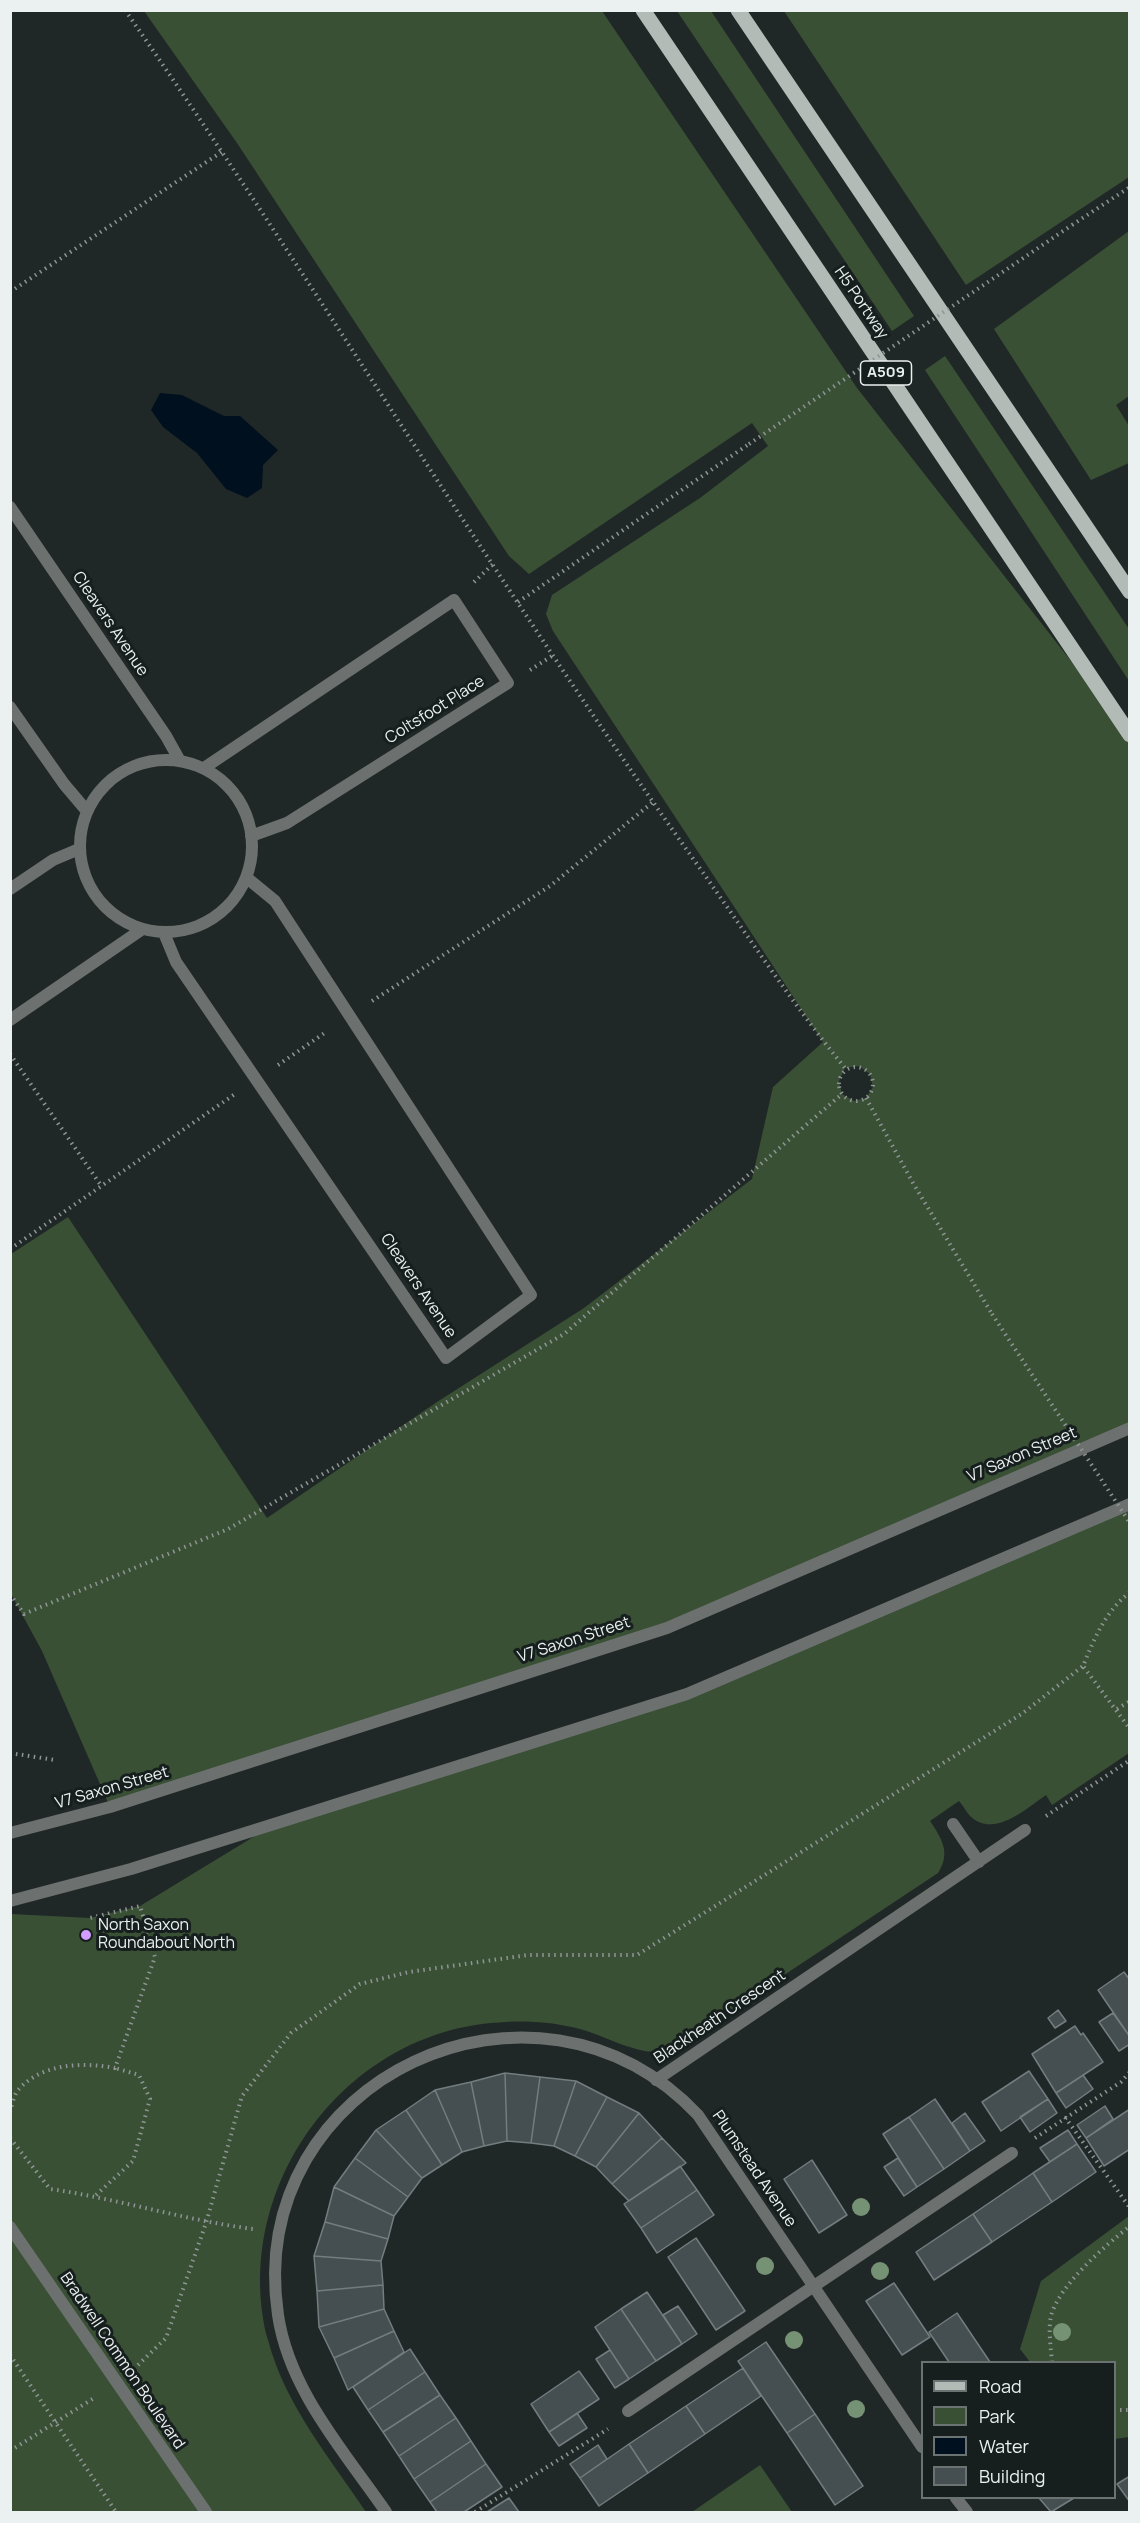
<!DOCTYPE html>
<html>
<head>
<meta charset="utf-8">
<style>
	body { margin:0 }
	#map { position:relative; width:1140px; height:2523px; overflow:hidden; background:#202827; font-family:Manrope,sans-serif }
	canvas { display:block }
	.frame { position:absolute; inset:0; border:12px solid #ebf0f0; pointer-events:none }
	.legend { position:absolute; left:921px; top:2361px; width:195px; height:138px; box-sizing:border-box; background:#161f1e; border:2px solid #6b7372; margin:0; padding:8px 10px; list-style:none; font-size:18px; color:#ebf0f0 }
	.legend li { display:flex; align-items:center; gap:12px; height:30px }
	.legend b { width:30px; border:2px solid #6b7372 }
</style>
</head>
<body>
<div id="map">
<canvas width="1140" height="2523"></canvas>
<div class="frame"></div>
<ul class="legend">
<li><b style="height:8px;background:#b3bbb7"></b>Road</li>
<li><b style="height:16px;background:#395035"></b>Park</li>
<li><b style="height:16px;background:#00101e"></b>Water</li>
<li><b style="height:16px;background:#454e50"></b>Building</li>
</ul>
</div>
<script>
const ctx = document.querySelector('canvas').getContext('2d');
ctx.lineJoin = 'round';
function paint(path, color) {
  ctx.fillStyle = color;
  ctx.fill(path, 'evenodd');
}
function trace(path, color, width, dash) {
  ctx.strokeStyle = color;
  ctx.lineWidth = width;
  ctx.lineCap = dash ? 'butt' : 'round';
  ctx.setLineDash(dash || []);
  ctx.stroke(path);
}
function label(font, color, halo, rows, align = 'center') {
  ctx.font = font + ' Manrope,sans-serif';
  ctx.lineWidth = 6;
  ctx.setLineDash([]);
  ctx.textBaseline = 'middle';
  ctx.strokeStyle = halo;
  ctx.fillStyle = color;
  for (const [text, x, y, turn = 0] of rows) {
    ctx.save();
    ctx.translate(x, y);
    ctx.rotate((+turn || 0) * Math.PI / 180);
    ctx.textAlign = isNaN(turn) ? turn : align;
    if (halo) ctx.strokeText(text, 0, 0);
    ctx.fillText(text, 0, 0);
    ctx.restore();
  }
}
paint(new Path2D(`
	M144,11H602L857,388L1129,735V1428L585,1657L110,1807L42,1651L11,1594V1254L68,1217L267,1518L437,1402L584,1308L752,1179L773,1087L823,1042L553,631L546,614L552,595L700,498L768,446L752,423L529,574L509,556L237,143ZM859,1066L870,1074L873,1087L866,1098L854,1101L842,1094L839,1081L845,1068Z
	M677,11H711L914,316L892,331Z
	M784,11H1129V177L966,285Z
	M1129,231V396L1116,405L1129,426V463L1091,480L994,329Z
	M945,356L1129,629V681L925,370Z
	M1129,1504V1753L1052,1805L1046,1795C1027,1808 994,1839 970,1816C966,1812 963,1805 959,1801L930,1821C942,1839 951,1853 938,1873L671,2050C640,2059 607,2035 576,2028C549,2021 519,2020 491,2023C339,2037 230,2193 268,2340C285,2405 330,2458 366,2512H11V1914L90,1918L140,1906L273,1825L687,1694Z
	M1129,2216V2437L1115,2439L1114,2362H1030L1020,2349L1041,2281Z
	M760,2465L792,2512H692Z`), '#395035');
paint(new Path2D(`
	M160,393L182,395L224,416H240L278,450L263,465L262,488L247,498L226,489L197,453L163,427L151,410Z`), '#00101e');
const building = new Path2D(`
	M1124,1972L1130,1980V2037L1098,1990Z
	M1058,2010L1066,2021L1055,2028L1048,2018Z
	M1113,2013L1130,2037V2044L1119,2051L1099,2022Z
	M1075,2026L1081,2035L1083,2033L1103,2062L1056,2093L1032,2054Z
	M1029,2071L1048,2099L1001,2131L982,2102Z
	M505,2073L540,2077L531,2143L507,2141Z
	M505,2073L507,2141L484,2146L471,2082Z
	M1083,2075L1093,2089L1066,2108L1056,2093Z
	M540,2077L576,2081L554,2146L531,2143Z
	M576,2081L607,2097L575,2156L554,2146Z
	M471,2082L484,2146L462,2152L435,2090Z
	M435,2090L462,2152L442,2165L406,2110Z
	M607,2097L639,2113L596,2167L575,2156Z
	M935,2099L970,2151L944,2169L909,2117Z
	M1048,2099L1057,2113L1030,2132L1020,2117Z
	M1105,2106L1113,2119L1086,2138L1077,2125Z
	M1130,2109V2149L1104,2166L1086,2138Z
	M406,2110L442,2165L422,2178L376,2130Z
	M639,2113L662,2138L612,2184L596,2167Z
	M965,2113L985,2141L970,2151L952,2123Z
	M909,2117L944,2169L917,2187L883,2134Z
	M376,2130L422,2178L408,2197L355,2158Z
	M1068,2130L1077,2144L1050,2162L1040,2148Z
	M662,2138L686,2163L629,2201L612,2184Z
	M1077,2144L1096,2172L1052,2202L1033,2173Z
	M355,2158L408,2197L394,2216L334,2187Z
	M898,2158L917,2187L904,2196L884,2167Z
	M812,2160L847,2215L819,2233L784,2179Z
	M680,2166L697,2190L641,2228L624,2204Z
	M1033,2173L1052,2202L992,2242L973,2214Z
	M334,2187L394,2216L388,2239L325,2222Z
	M697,2190L714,2215L657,2253L641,2228Z
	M973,2214L992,2242L934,2280L916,2252Z
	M325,2222L388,2239L381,2261L314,2256Z
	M696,2238L745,2311L716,2330L668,2257Z
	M314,2256L381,2261L383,2285L317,2291Z
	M894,2283L930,2337L902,2355L866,2301Z
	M383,2285L384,2309L319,2327L317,2291Z
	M647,2292L682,2344L656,2361L621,2309Z
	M678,2306L697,2334L682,2344L663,2315Z
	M384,2309L394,2331L334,2358L319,2327Z
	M621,2309L656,2361L629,2379L595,2327Z
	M957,2313L990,2362H949L929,2332Z
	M394,2331L404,2352L348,2390L334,2358Z
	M766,2342L815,2414L787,2433L738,2361Z
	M410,2349L425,2372L368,2410L353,2387Z
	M610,2350L629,2379L615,2388L596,2359Z
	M743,2368L761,2396L705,2434L686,2406Z
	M579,2371L599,2399L549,2432L531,2404Z
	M425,2372L440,2395L383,2432L368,2410Z
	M440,2395L456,2418L399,2456L383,2432Z
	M686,2406L705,2434L648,2473L629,2444Z
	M577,2413L587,2428L559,2446L549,2432Z
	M815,2414L863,2486L835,2505L787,2433Z
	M456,2418L471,2441L414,2479L399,2456Z
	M471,2441L486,2464L430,2502L414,2479Z
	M629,2444L648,2473L599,2506L580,2478Z
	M598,2445L607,2459L580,2478L570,2464Z
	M486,2464L502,2487L464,2512H437L430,2502Z
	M1130,2476V2502L1117,2484Z
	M509,2498L519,2512H487Z
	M1039,2498H1074L1051,2512Z`);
paint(building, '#454e50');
trace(building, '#737d7f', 1.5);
trace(new Path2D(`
	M125,10C320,290 496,583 694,860C744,930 791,1002 845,1068
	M1072,225L1130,187
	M10,292L223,151
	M474,582L493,564
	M518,602L749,444
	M530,670L552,656
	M372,1001L550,886L653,802
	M10,1054L100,1184
	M278,1065L326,1032
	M839 1084a17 17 0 1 1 34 0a17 17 0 1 1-34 0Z
	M866,1098L913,1183L992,1314
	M10,1249L235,1094
	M1130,1592C1105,1612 1095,1637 1083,1666L1130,1729
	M10,1594L24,1614L228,1529L564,1334L842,1094
	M1117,1709L1130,1701
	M10,1753L55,1760
	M1046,1816L1130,1760
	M10,2112C12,2105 14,2095 18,2090C42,2063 83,2062 115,2068L155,1957L140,1906L90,1918
	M1065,2117L1130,2208
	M10,2138L50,2189C119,2199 184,2220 253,2229
	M1035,2138L1121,2082L1130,2072
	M96,2195L133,2161L150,2099L139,2075L115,2068
	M10,2355L116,2512
	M1052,2362C1051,2348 1048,2331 1051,2316C1059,2285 1105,2246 1130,2226
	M138,2365L166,2338L206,2223L242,2096L291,2033L360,1984L409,1972L528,1955H637L1023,1713L1083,1666
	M1114,2410H1130
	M10,2451L94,2398
	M475,2512L608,2429`), '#8f9595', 4, [1.5, 4.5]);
trace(new Path2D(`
	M10,507L166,736L180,761
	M10,707L64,784L86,810
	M80 846a86 86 0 1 1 172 0a86 86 0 1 1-172 0Z
	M204,768L454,600L508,683L287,823L251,836
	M10,889L53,860L79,849
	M164,933L176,962L446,1358L531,1295L275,901L247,878
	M10,1020L141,930
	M953,1824L979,1862
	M656,2080L1025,1830
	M10,2227L206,2512
	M628,2411L1012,2153
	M956,2498L967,2512
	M386,2512C344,2451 289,2390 278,2315C243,2078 536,1943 698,2115L922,2447`), '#6c706e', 12);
trace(new Path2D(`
	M10,1833L110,1807L667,1628L1130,1428
	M10,1901L131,1869L687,1694L1130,1504`), '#6c706e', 12);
trace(new Path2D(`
	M643,10L1130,735
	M738,10L1130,592`), '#b3bbb7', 15);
trace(new Path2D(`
	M749,444L1072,225
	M992,1314L1130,1523`), '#8f9595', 4, [1.5, 4.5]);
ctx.fillStyle = '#769275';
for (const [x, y] of [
	[861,2207],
	[765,2266],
	[880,2271],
	[1062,2332],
	[794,2340],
	[856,2409]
]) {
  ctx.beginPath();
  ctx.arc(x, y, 9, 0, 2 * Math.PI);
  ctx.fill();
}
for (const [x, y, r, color] of [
	[86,1935,6,"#d19dfe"]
]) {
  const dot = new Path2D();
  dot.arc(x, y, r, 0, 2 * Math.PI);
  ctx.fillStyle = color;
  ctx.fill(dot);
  trace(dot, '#161f1e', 2);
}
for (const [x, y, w] of [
	[886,373,51]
]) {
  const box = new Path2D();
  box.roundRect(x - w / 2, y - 12, w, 24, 4.5);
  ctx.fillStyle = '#161f1e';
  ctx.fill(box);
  trace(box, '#ebf0f0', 1.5);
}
label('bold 15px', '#ebf0f0', null, [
	["A509",886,373]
]);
label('16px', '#ebf0f0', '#161f1e', [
	["H5 Portway",861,303,56],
	["Cleavers Avenue",110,624,56],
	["Coltsfoot Place",435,710,-32],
	["Cleavers Avenue",418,1286,56],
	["V7 Saxon Street",1022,1455,-23],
	["V7 Saxon Street",574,1640,-18],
	["V7 Saxon Street",112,1788,-16],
	["Blackheath Crescent",720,2017,-34],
	["Plumstead Avenue",754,2169,56],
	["Bradwell Common Boulevard",122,2361,56]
]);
label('16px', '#ebf0f0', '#161f1e', [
	["North Saxon",98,1926],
	["Roundabout North",98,1944]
], 'left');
</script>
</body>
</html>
